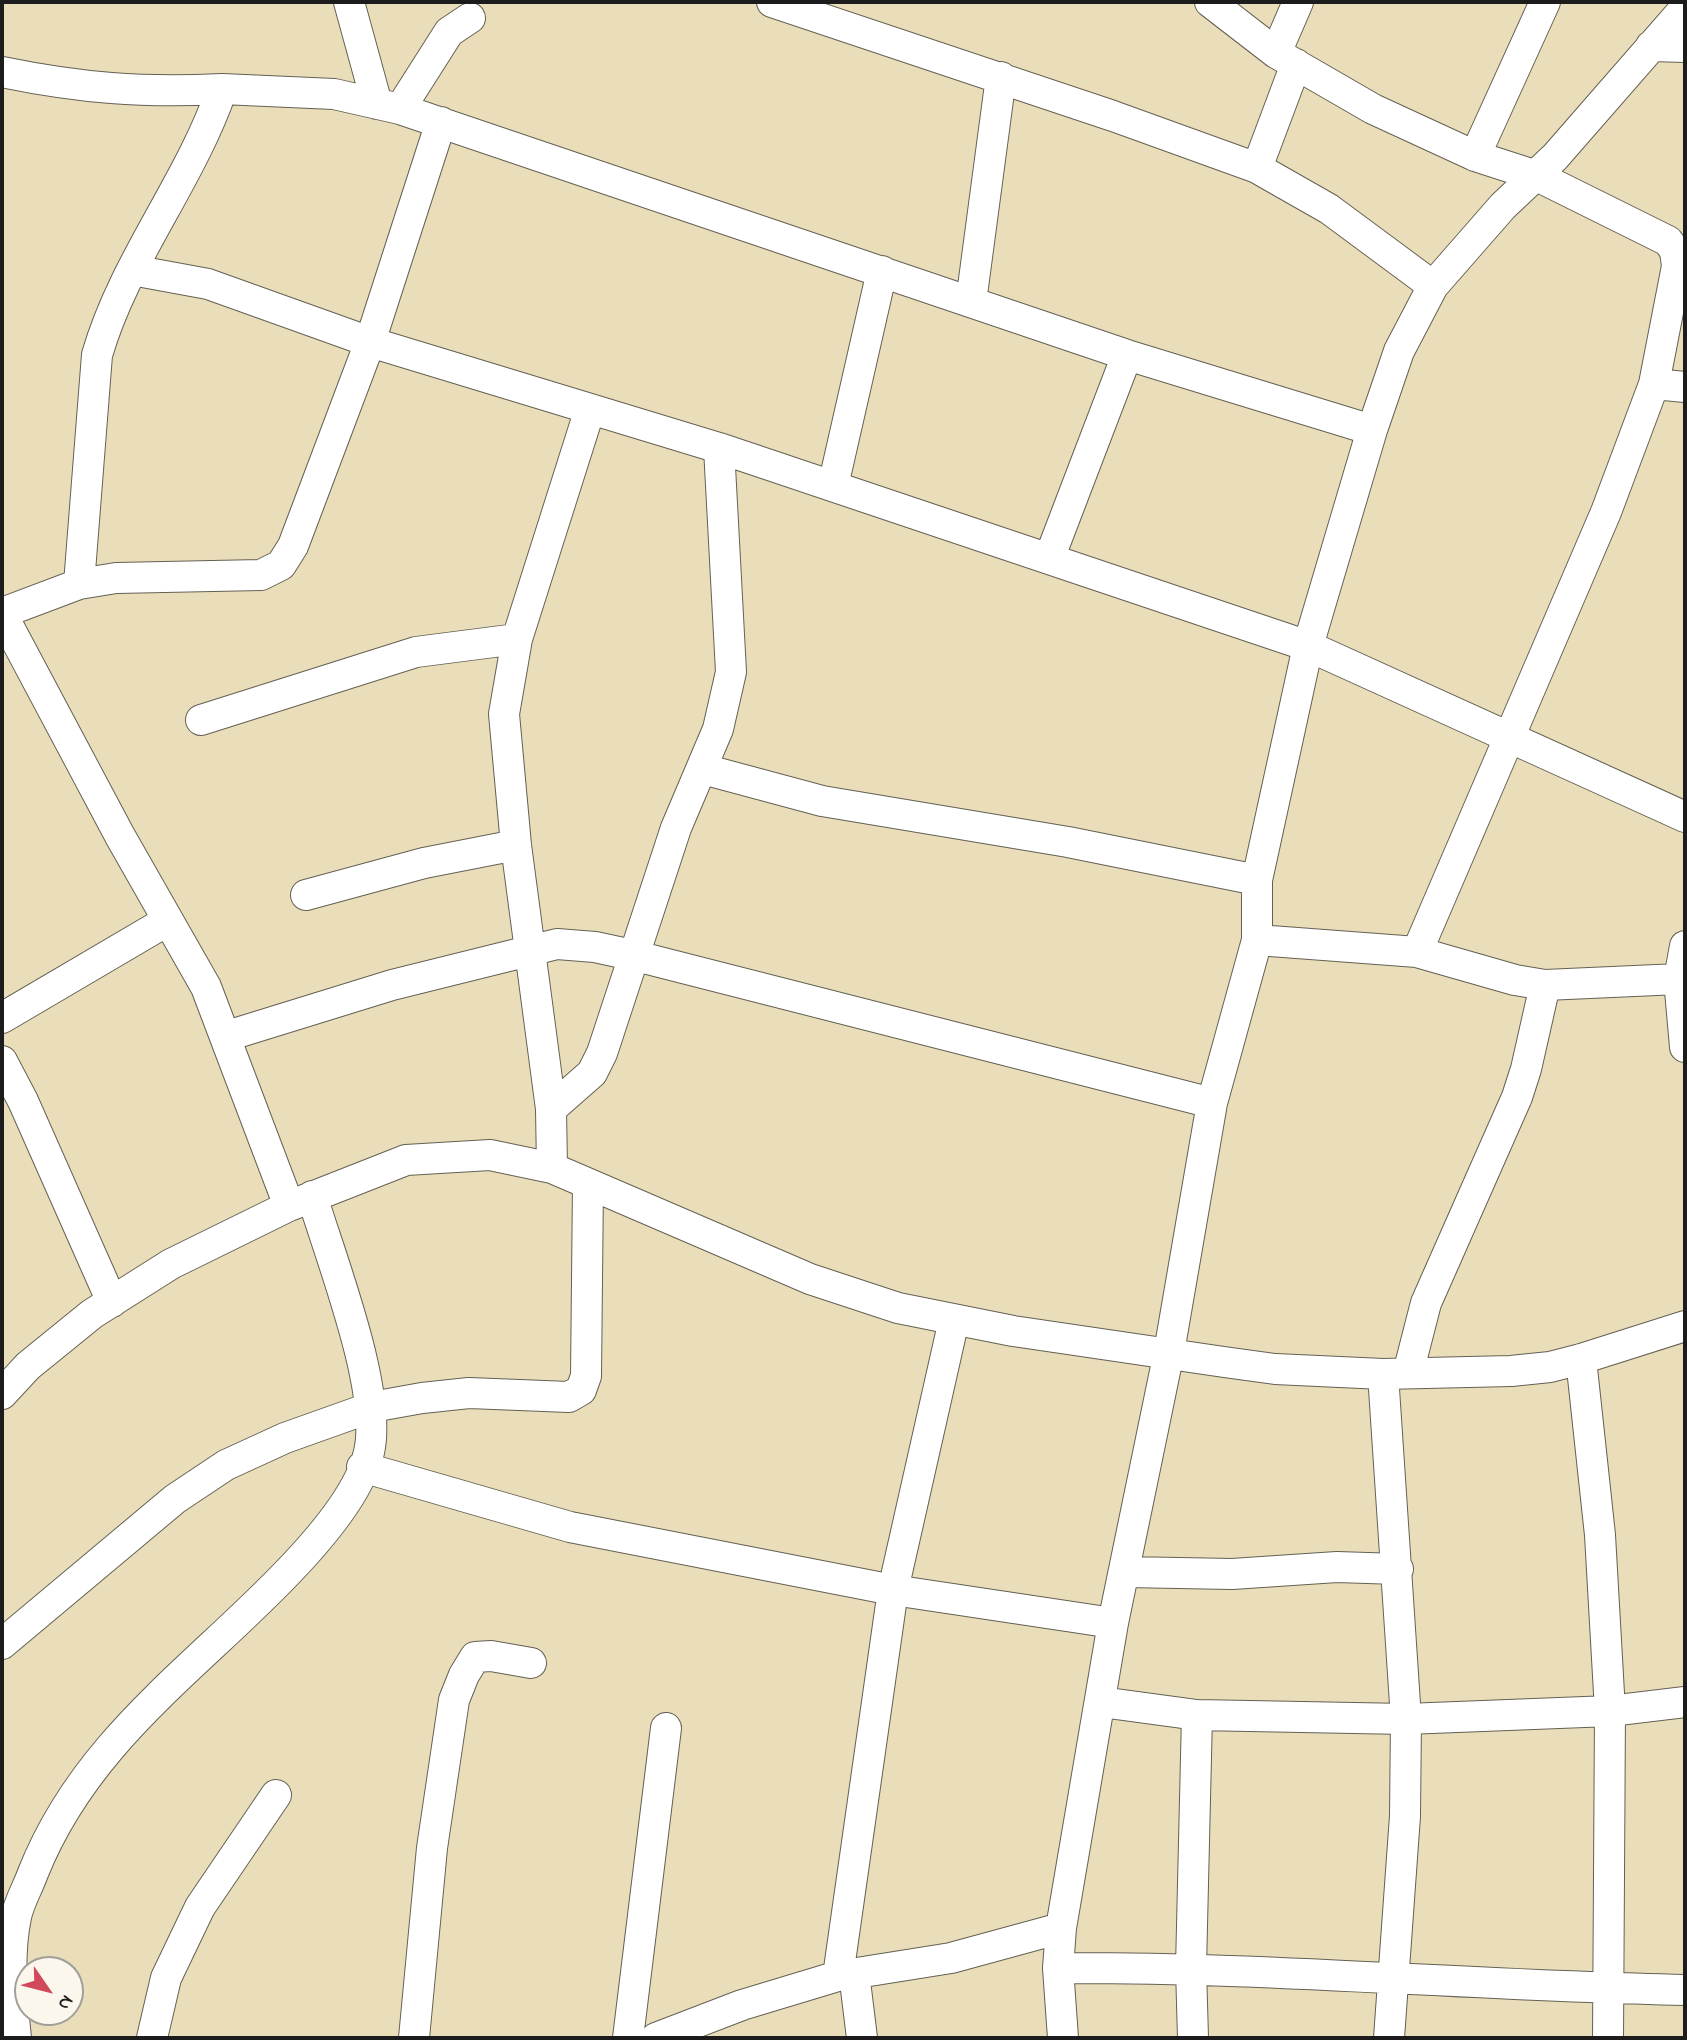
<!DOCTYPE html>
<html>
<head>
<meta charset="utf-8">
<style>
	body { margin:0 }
	#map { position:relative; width:1687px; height:2040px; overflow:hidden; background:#eadeba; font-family:"Indie Flower",sans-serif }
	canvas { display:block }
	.frame { position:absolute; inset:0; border:4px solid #1c1c1c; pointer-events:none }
	.north { position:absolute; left:14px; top:1956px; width:70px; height:70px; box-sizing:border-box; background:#fbf7ec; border:2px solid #a29f99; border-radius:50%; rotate:125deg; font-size:19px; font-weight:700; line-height:28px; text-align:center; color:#1c1c1c }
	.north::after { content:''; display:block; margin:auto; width:24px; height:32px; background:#d1495b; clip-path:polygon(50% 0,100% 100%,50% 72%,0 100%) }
</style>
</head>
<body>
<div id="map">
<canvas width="1687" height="2040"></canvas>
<div class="frame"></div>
<div class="north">N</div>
</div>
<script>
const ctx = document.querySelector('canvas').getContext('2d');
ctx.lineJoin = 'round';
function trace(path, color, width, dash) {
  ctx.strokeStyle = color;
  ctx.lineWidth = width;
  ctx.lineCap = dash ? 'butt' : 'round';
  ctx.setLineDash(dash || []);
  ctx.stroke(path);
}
const minor = new Path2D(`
	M349,2L377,104
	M772,2L1113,116L1257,168L1329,209L1433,286
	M1210,2L1276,53L1373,109L1475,156L1537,176L1668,241L1675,251L1677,266L1654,384L1606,512L1417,952
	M1651,46L1685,47
	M1276,53L1298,2
	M2,72C80,88 142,93 222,89
	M400,109L449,32L470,18
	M1475,156L1545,2
	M1257,168L1296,64
	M132,270L208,284L370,342L719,448L1308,646L1685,817
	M971,302L1001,77
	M1654,384L1685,387
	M833,486L882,271
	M1049,559L1127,355
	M79,584L97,355C124,261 190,182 222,89L334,94L400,109L1127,355L1372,430
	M2,613L79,584L116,578L261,575L281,565L293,546L370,342L441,122
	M2,614L120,836L206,987L289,1206
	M201,720L416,652L517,639
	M703,769L822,801L1068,842L1257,880
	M306,895L424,863L516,845
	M1257,940L1417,952L1515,980L1545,985L1679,979
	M1685,946L1679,979L1685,1047
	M2,1018L167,921
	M227,1036L392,985L557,944L595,947L632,955L1212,1103
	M2,1061L23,1101L112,1302
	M551,1109L592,1073L602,1053L676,828L718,729L731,672L719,448
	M552,1168L551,1109L516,845L504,714L517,639L590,409
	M1581,1359L1600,1535L1610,1711L1608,2038
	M1408,1373L1426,1303L1517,1097L1526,1069L1545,985
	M1383,1374L1406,1719L1405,1816L1389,2038
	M2,1394L28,1366L92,1314L171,1264L289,1206L406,1160L490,1155L552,1168L810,1279L898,1308L1013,1331L1224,1362L1275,1369L1383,1374L1511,1371L1550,1367L1581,1359L1685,1326
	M362,1467L570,1527L893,1590L1113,1623
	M1125,1572L1232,1574L1337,1567L1398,1569
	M2,1644L175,1499L226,1465L285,1438L372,1407L422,1398L469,1393L569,1397L581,1390L586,1376L588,1184
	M1101,1702L1197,1715L1406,1719L1610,1711L1685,1702
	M1058,1968C1267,1967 1476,1986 1685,1990
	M854,1973L862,2038
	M838,1976L893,1590L954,1320
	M16,2038C12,2000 8,1956 16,1917C19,1902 28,1887 33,1873C85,1742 193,1671 287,1573C316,1543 360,1494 369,1452C383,1391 331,1259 312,1196
	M152,2038L166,1978L200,1907L276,1795
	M414,2038L432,1848L454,1700L464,1675L475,1657L491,1656L531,1663
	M628,2038L666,1728
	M656,2038L742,2005L838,1976L951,1958L1061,1928
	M1063,2038L1058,1968L1061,1928L1113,1623L1169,1352L1212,1103L1257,940V880L1308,646L1372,430L1399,351L1433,286L1503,206L1555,157L1685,8
	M1193,2038L1191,1968L1197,1715`);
trace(minor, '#646053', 32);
trace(minor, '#fff', 30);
</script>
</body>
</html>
